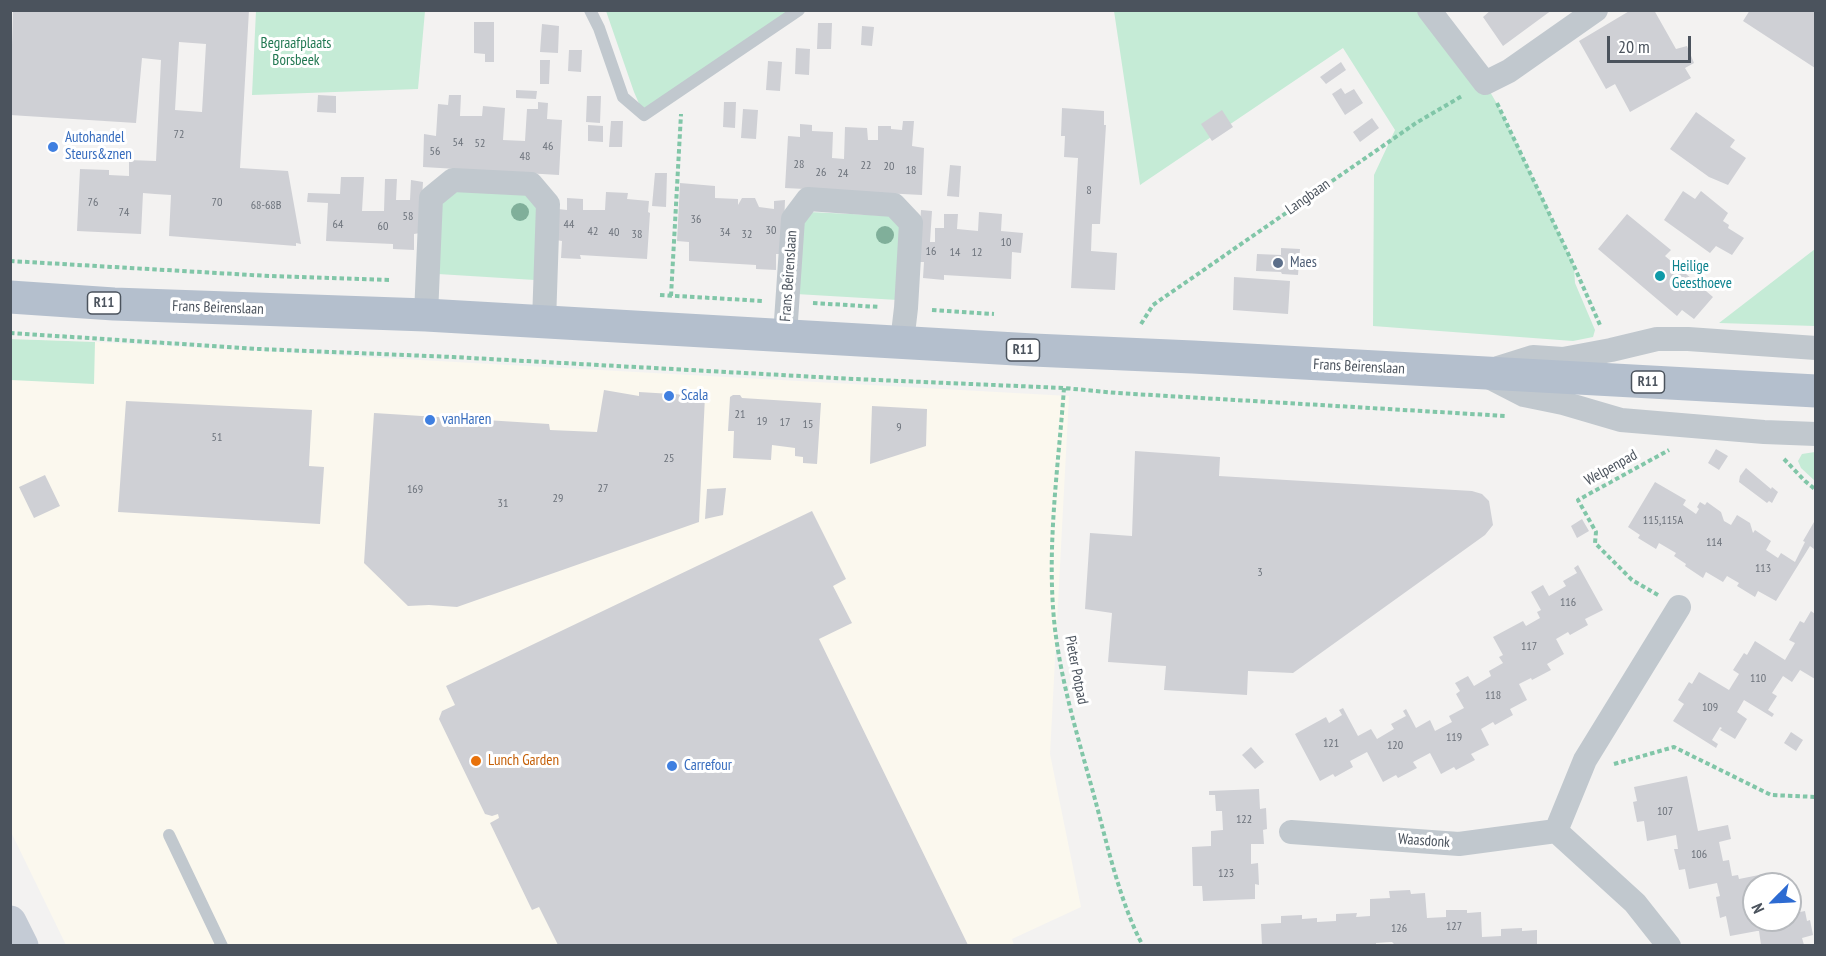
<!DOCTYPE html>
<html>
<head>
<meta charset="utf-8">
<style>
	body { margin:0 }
	#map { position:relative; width:1826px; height:956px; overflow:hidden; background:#f3f2f1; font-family:"PT Sans Narrow",sans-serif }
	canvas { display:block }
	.frame { position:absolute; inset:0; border:12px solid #4b535d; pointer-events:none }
	.north { position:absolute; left:1742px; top:872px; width:60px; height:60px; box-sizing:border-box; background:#fff; border:2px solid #b7babe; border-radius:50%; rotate:246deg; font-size:16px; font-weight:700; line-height:24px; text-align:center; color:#4b535d }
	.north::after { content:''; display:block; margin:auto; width:21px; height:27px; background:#2d6bd2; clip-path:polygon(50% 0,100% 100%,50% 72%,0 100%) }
	.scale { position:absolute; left:1607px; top:36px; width:84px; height:27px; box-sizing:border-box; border:3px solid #4b535d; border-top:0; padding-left:8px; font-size:18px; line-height:21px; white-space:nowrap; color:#4b535d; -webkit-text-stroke:4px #fff; paint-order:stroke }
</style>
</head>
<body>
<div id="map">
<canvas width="1826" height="956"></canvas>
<div class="frame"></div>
<div class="north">N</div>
<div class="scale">20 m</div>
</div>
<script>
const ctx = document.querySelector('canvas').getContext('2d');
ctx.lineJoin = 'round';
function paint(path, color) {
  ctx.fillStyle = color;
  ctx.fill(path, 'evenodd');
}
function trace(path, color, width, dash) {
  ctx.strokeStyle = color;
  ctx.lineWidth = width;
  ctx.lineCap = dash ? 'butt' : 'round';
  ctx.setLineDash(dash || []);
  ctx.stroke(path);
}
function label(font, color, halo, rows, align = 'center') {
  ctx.font = font + ' "PT Sans Narrow",sans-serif';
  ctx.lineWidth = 6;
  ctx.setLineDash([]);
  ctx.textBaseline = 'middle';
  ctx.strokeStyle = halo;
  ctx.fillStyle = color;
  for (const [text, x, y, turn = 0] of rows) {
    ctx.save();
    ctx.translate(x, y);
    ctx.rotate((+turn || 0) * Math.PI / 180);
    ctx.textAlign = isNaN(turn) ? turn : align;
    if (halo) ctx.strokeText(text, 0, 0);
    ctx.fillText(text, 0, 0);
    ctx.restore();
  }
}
paint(new Path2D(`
	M11,339L95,342L1069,396L1050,754L1081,907L1012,939L1014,945H66L11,832Z`), '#fbf8ee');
paint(new Path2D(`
	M256,11H425L418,89L252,95Z
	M606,11H799L644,115L634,92Z
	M1114,11H1429L1485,83L1501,111L1574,266L1575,283L1595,330L1593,337L1573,341L1373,326L1374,175L1395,130L1343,48L1140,185Z
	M452,191L527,194L538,203L535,280L438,274L441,198Z
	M809,212L892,216L902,225L898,300L796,294L800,220Z
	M1815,249V326L1719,323Z
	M10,339L95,342L94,384L11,380Z
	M1815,452H1816L1815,481L1801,468L1798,461L1802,454Z`), '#c5ebd6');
paint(new Path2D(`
	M13,10H249L240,168L288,171L301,244L296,243V246L169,236L171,195L155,194L143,193L141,234L77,231L80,169L109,170V175L129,176V160L156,161L161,60L142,58L136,123L10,115ZM179,42L206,44L202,112L175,110Z
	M1491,10H1552L1503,46L1483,17Z
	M1631,10H1654L1676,49L1687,46L1694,63L1685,68L1691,78L1630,112L1615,84L1606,89L1579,41Z
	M1750,10H1815V68L1743,21Z
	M474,22H494V62H485V54L474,53Z
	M818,23H832L831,49H817Z
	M542,24L559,26L558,53L540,52Z
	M862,26L874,27L872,46L861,45Z
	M796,48L810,49L809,75L795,74Z
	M569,50H582L581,72L568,71Z
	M540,60H550L549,84H540Z
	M768,61L782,62L780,91L766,90Z
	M1341,62L1346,70L1326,84L1320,77Z
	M1341,88L1345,94L1354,89L1363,103L1345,115L1332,94Z
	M516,90L537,91L536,99L516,98Z
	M318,95L336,96V113L317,112Z
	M449,95H461L460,116H482L483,106L505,108L503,140L525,141L527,109H538V102L548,103L547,119L562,120L559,175L423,167L424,134L436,136L438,104L448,105Z
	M587,96H601L600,123L586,122Z
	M724,102H736L735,128L723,127Z
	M1062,108L1104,111V125H1106L1100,224H1092L1091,251L1117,253L1115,290L1071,288L1078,158L1064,157L1065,136H1061Z
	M743,109L758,110L756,139L741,138Z
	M1222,110L1233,127L1212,141L1201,124Z
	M1696,112L1735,140L1730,147L1746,158L1728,185L1709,177L1670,149Z
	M1372,118L1379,128L1360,142L1353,132Z
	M611,121H623L622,147H609Z
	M903,121H914L912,146L924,148L922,195L785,188L788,136L800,137V124L812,125V131L833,132L832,158L844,159L845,127L867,128L868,140H878V126H891V129L902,130Z
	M588,125L603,126V142L588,141Z
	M950,165L961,166L959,197L947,196Z
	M655,173H667L666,207L652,206Z
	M341,177H364L362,211H384L385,179H397L396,200H410L411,180L423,182L420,233L414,234V250L393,249V244L326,241L328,203L307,202L308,193L340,194Z
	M680,183L715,186V198L738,199V205L742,198H755L759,207L774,209V201L785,200L783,254H776V270L756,269V265L689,261V242L677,241Z
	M1683,191L1695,199L1701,191L1728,213L1723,221L1729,225L1728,228L1744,238L1732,255L1716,246L1710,253L1664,220Z
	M606,192L628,193L627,199L649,201L648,212L650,213L647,259L580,255L581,259L561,258L562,241L556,240L558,209L567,210V198L583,199V210H605Z
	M921,210L932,211L930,242H935V228H944V214H958L957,229L978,231L979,212L1002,214L1001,231L1023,233L1021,253L1012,252L1011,279L944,275V280L923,278L924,262H918Z
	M1627,214L1671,250L1665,256L1713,297L1694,319L1682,310L1677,316L1598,249Z
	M1281,248L1300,249L1298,275L1282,274L1281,272L1256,271L1257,254L1281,255Z
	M1234,277L1290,281L1288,314L1233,310Z
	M604,390L639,396V392L705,396L699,522L457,607L429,605L408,606L364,563L374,413L549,424L550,430L597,432Z
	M733,395H740L742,398L821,403L817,464L803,463V457L795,456V448L772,445L771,460L733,458L734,431H728L730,397Z
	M126,401L312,410L309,466L324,467L320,524L118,512Z
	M872,406L927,409L926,446L870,464Z
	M1716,449L1728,456L1719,470L1708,463Z
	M1135,451L1220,457L1219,476L1472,491L1482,494L1489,501L1493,525L1485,535L1293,673L1248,671L1247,695L1164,690L1166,666L1108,662L1112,613L1085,609L1090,533L1132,536Z
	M1746,468L1771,489L1772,487L1778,492L1772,503L1769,501L1767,503L1739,482L1740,476Z
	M45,475L60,506L34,518L19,487Z
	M1655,482L1686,500L1683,505L1696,514L1699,509L1697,507L1700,502L1705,505L1707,502L1721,512L1724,521L1731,525L1737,515L1750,523L1753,533L1755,530L1771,541L1766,550L1778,558L1781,553L1795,562L1805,542L1803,541L1814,522L1815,523V546L1814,549L1810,546L1776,601L1758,591L1755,597L1737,586L1739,583L1727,576L1723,582L1706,572L1703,578L1685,566L1686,564L1674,556L1676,553L1659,543L1656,549L1638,538L1640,535L1628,527Z
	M726,488L723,515L705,519L707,489Z
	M812,511L846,579L833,586L852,623L819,639L968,945H558L539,907L532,910L490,823L499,818L498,814L492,816L485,814L439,719L442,711L455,705L446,686Z
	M1582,519L1589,531L1577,538L1571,526Z
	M1578,565L1603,610L1585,619L1588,625L1570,635L1568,632L1556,639L1564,654L1547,664L1551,670L1532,680L1531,678L1519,684L1527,700L1510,709L1513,715L1495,725L1493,722L1481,729L1489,745L1471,754L1475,760L1456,770L1454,767L1441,774L1430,753L1413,762L1417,768L1398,778L1396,775L1383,782L1367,752L1350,761L1353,767L1335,777L1333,774L1320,781L1295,734L1326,717L1329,723L1342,715L1339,710L1343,708L1358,736L1371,729L1377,739L1394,729L1391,724L1406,716L1403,711L1406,709L1416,728L1430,720L1435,731L1452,722L1449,716L1464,708L1456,694L1460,691L1455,683L1468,676L1474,686L1491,676L1489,671L1503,663L1499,657L1503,655L1493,637L1523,621L1526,626L1540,618L1537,612L1541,610L1531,592L1543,585L1549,596L1566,586L1563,581L1577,573L1574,568Z
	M1811,611L1815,614V679L1800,670L1792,682L1783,676L1772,693L1777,696L1768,710L1774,714L1772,717L1744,700L1737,712L1747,719L1735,739L1720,730L1722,728L1720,727L1712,740L1718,744L1716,748L1673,721L1684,704L1678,700L1689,682L1692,684L1699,672L1729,690L1739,674L1733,670L1744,653L1747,655L1755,641L1785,660L1795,643L1789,640L1800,621L1804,623Z
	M1791,732L1803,740L1796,751L1784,743Z
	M1251,747L1264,762L1255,769L1242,755Z
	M1687,776L1698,831L1728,825L1731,839L1719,842L1723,861L1729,860L1732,876L1738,875L1739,879L1769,873L1771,884H1754V920H1779L1781,926H1785L1784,920H1790V914L1805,911L1807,921L1810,920L1813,935L1802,938L1804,945H1761L1759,931H1757L1730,936L1726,916L1720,918L1716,897L1720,896L1717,883L1689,889L1685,869L1679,870L1674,849H1678L1676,835L1647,841L1644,821L1637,822L1633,802L1637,801L1634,787Z
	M1259,789L1260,809L1266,808L1267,829L1263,830L1264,844H1251V864L1258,863L1259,885L1255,884V899L1203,901L1202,886H1193L1192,847L1211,846V831L1223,830L1222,811H1216L1215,795H1209V791Z
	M1410,890L1411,894L1425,893L1427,918L1446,917V910H1467V913L1481,912L1482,937L1501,936V929L1522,928V931L1537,930V945H1395L1392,942L1376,943V945H1262L1261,924L1281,923V916L1302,915V919L1317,918V922L1336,921V914L1357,913L1356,917L1370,916V899L1390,898L1389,891Z`), '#cfd0d5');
trace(new Path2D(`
	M1497,103L1574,266L1600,325
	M10,261L269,276L392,280
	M660,295L763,301
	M671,296L681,114
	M813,303L880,307
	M932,310L994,314
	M1141,324L1153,305L1416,123L1462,96
	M10,333L259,349L453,357L854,379L1064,388L1117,393L1506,416
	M1064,388C1059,459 1048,535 1053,607C1057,672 1079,740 1096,803C1108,848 1121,905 1143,946
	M1784,459L1805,481L1816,490
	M1658,595L1632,580L1595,543L1596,532L1578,500L1669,450
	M1614,764L1674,747L1771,795L1816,797`), '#81c6a8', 4, [4.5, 3]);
trace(new Path2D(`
	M590,10L599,28L623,97L644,115L799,10
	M169,835L222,946`), '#c1c8ce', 12);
trace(new Path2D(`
	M1429,10L1485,83L1509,71L1596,10
	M426,315L431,198L453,180L531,184L548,204L544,322
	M785,335L793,219L808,199L894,205L911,223L906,308L902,342
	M1498,368L1533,357L1563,359L1611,350L1657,339H1688L1816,348
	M1489,377L1524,395L1563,403L1621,420L1764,432L1816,434
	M1291,832L1459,844L1556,831
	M1669,946L1635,903L1556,831L1585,760L1679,607`), '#c1c8ce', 24);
trace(new Path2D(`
	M10,922L22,946`), '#c4cbd5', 33);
trace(new Path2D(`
	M10,297L114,304L426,315L1033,350L1193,357L1816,391`), '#b4bfcd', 33);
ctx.fillStyle = '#80af9a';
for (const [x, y] of [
	[520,212],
	[885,235]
]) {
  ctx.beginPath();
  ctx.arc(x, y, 9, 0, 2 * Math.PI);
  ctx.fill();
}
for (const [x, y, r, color] of [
	[53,147,6,"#3f7fe0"],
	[1278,263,6,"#5c6f8a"],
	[1660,276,6,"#0f9aa8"],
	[669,396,6,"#3f7fe0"],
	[430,420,6,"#3f7fe0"],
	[476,761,6,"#e8710a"],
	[672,766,6,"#3f7fe0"]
]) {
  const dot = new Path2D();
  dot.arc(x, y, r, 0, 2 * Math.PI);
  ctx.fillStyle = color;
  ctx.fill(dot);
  trace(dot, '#fff', 2);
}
label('12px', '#6c727b', null, [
	["72",179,135],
	["54",458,143],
	["52",480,144],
	["46",548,147],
	["56",435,152],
	["48",525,157],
	["28",799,165],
	["22",866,166],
	["20",889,167],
	["18",911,171],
	["26",821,173],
	["24",843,174],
	["8",1089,191],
	["76",93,203],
	["70",217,203],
	["68-68B",266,206],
	["74",124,213],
	["58",408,217],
	["36",696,220],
	["64",338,225],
	["44",569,225],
	["60",383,227],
	["30",771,231],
	["42",593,232],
	["40",614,233],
	["34",725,233],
	["38",637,235],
	["32",747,235],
	["10",1006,243],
	["16",931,252],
	["14",955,253],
	["12",977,253],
	["21",740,415],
	["19",762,422],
	["17",785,423],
	["15",808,425],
	["9",899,428],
	["51",217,438],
	["25",669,459],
	["27",603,489],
	["169",415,490],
	["29",558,499],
	["31",503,504],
	["115,115A",1663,521],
	["114",1714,543],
	["113",1763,569],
	["3",1260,573],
	["116",1568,603],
	["117",1529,647],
	["110",1758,679],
	["118",1493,696],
	["109",1710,708],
	["119",1454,738],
	["121",1331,744],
	["120",1395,746],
	["107",1665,812],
	["122",1244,820],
	["106",1699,855],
	["123",1226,874],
	["127",1454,927],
	["126",1399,929]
]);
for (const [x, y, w] of [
	[104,303,33],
	[1023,350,33],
	[1648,382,33]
]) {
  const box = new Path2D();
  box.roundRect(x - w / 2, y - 11, w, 22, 4.5);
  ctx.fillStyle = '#fff';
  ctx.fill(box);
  trace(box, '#4b535d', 1.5);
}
label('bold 14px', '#4b535d', null, [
	["R11",104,303],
	["R11",1023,350],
	["R11",1648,382]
]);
label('15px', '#227852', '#fff', [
	["Begraafplaats",296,44],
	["Borsbeek",296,61]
]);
label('15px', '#366cbe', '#fff', [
	["Autohandel",65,138],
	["Steurs&znen",65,155],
	["Scala",681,396],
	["vanHaren",442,420],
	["Carrefour",684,766]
], 'left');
label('15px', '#4b535d', '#fff', [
	["Langbaan",1308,197,-35],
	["Frans Beirenslaan",789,276,-86],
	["Frans Beirenslaan",218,308,2],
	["Frans Beirenslaan",1359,367,3],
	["Welpenpad",1611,468,-29],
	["Pieter Potpad",1076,670,79],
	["Waasdonk",1424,841,4]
]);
label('15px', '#4e5e75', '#fff', [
	["Maes",1290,263]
], 'left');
label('15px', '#0d838f', '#fff', [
	["Heilige",1672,267],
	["Geesthoeve",1672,284]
], 'left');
label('15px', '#c56008', '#fff', [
	["Lunch Garden",488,761]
], 'left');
</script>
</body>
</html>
